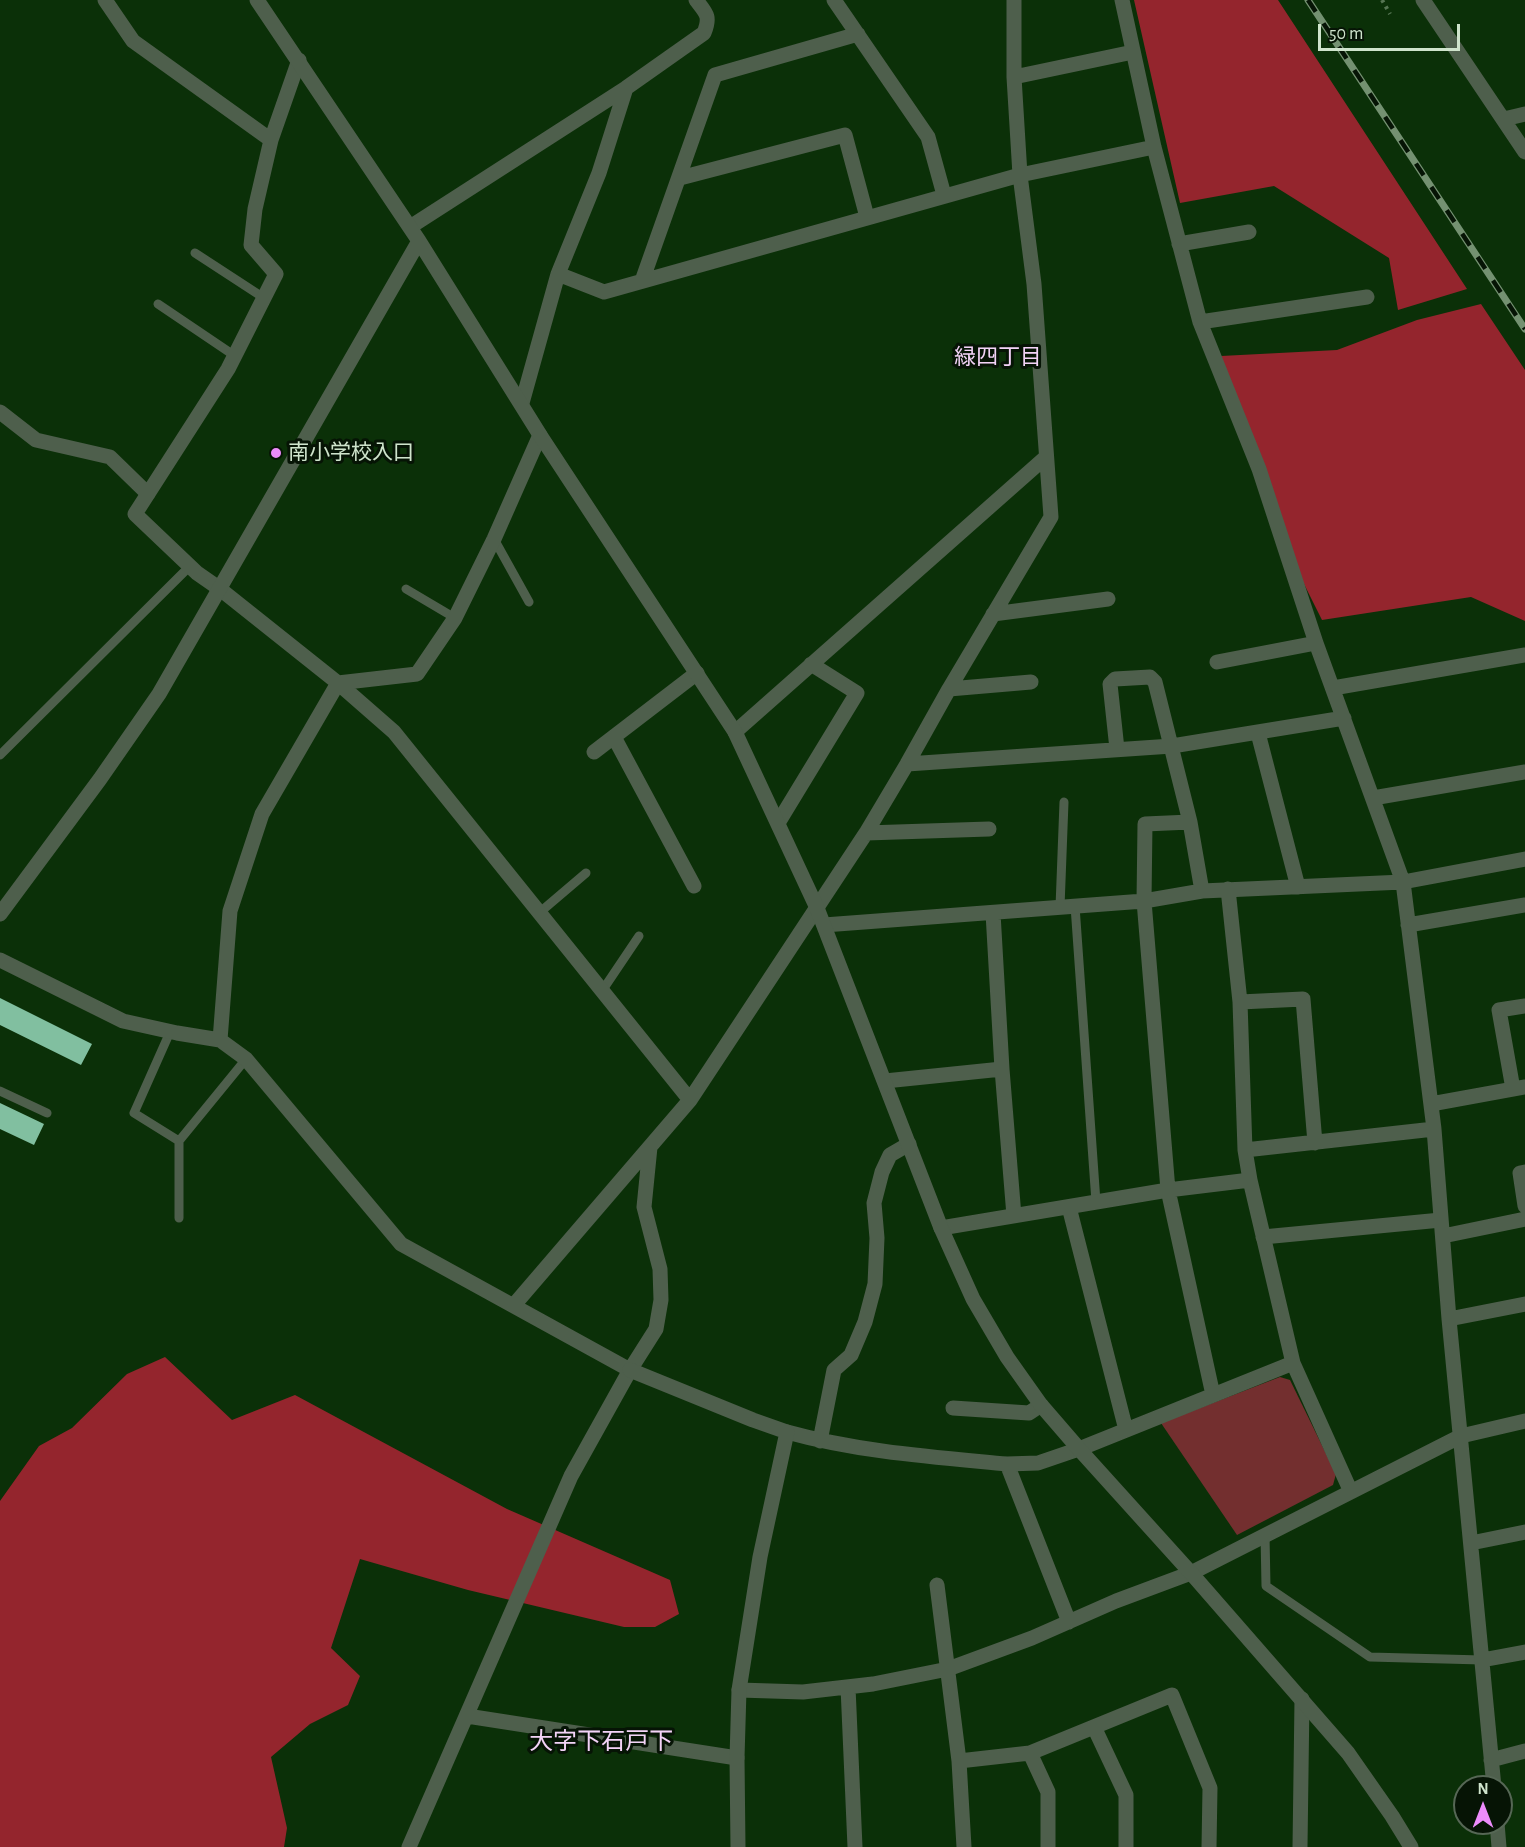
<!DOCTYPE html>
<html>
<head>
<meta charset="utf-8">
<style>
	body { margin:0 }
	#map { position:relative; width:1525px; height:1847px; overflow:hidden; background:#0b3008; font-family:"Alegreya Sans",sans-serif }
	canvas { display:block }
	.north { position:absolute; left:1453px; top:1775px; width:60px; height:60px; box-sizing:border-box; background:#061405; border:2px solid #566755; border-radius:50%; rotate:0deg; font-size:16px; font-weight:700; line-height:24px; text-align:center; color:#cfe4cc }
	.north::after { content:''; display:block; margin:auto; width:21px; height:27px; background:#ec8cfb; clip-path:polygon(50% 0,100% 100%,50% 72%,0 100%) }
	.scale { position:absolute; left:1318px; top:24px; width:142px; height:27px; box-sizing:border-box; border:3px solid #cfe4cc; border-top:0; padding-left:8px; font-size:18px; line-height:21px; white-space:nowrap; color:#cfe4cc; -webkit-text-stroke:4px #061405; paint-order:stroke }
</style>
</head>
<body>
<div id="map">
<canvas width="1525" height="1847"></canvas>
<div class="north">N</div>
<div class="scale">50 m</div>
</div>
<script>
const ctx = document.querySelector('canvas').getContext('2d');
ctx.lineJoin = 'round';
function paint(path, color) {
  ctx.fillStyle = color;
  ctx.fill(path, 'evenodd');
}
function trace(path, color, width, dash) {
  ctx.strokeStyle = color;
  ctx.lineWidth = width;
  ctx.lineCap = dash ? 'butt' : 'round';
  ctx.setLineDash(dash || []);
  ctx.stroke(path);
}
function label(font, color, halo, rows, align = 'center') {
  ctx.font = font + ' "Alegreya Sans","Noto Sans JP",sans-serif';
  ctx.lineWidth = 6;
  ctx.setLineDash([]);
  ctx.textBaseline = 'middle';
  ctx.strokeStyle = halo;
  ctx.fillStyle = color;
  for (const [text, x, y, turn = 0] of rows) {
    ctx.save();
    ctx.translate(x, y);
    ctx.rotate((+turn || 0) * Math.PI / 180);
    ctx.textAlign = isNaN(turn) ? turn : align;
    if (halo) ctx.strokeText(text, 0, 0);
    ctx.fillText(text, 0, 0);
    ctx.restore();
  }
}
paint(new Path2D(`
	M1280,1377L1290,1380L1336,1474L1333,1485L1237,1535L1161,1423Z`), '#732f2f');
paint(new Path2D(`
	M1134,0H1278L1467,289L1398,310L1389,258L1274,186L1180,203Z
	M1481,304L1525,370V621L1471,597L1322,620L1285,546L1221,356L1337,350L1417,320Z
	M165,1357L232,1420L295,1395L507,1509L670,1580L679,1614L655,1627H624L468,1590L360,1559L331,1648L360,1676L348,1705L310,1724L271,1757L287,1828L284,1847H0V1501L39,1446L72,1428L127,1374Z`), '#94252d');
paint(new Path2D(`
	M0,998L92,1044L81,1065L0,1025Z
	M0,1103L44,1124L34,1145L0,1129Z`), '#81bfa0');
trace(new Path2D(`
	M1382,0L1390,14`), '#567553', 4, [3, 4.5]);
trace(new Path2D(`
	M195,253L264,298
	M158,304L235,356
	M494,539L529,602
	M406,589L455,618
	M0,755L190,566
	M1075,906L1096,1202
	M1060,907L1064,802
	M539,913L586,873
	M602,991L639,936
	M170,1032L134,1113L179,1141L246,1059
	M0,1091L47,1113
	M179,1141V1218
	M1265,1535L1266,1586L1370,1657L1482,1660`), '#4e5f4c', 9);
trace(new Path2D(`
	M105,0L133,41L271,140
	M834,0L928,137L944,195
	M1122,0L1154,147L1200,322L1259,469L1316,643L1403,882L1434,1129L1449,1319L1494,1787
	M1423,0L1525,152
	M299,60L271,140L255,209L251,245L276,274L228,369L135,514L197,573L220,589L338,683L394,732L690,1100
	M1014,77L1133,52
	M1504,119L1525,114
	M680,178L845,135L867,217
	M410,227L626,88L704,33C711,16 706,13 696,0
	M1179,244L1249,232
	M558,274L604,292L1020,175L1154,147
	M642,281L715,75L858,34
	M1200,322L1367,297
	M522,403L558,274L599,173L626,88
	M0,412L36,440L110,457L148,494
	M993,614L1108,599
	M1217,662L1316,643
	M1333,688L1525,655
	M949,689L1031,682
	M735,732L1046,457
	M1258,733L1298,887
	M614,737L694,886
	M1117,749L1110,684L1115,679L1150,677L1155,682L1190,822L1202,891
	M594,752L697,673
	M907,764L1172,746L1344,718
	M1373,798L1525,772
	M1190,822L1145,824L1144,901L1168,1190L1213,1395
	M778,823L857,693L811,664
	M866,833L989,829
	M1228,889L1240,1002L1245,1150L1250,1180L1293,1363L1351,1492
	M824,925L1144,901L1202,891L1403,882L1525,859
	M1408,925L1525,905
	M0,960L123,1021L177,1033L220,1040L246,1059L401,1244L630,1370
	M1240,1002L1303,999L1315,1143
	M220,1040L230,911L262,814L338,683L417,674L455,618L494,539L540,435
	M1002,1069L1014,1216
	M885,1081L1002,1069L993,913
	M1513,1089L1499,1010L1525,1006
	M1431,1104L1525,1087
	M1245,1150L1434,1129
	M1525,1172L1520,1173L1525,1206
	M1069,1207L1126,1430
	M941,1228L1168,1190L1250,1180
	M1443,1236L1525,1219
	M1263,1237L1441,1220
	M514,1305L690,1100L866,833L907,764L949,689L1051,517L1034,284L1020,175L1014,77V0
	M1449,1319L1525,1304
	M953,1408L1029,1413L1041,1405
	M787,1432C859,1452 933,1457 1007,1464
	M820,1441L834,1370L851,1355L865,1322L875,1284L877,1238L874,1203L882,1172L890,1155L909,1144
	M1471,1543L1525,1532
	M937,1585L959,1761L964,1847
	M1069,1622L1007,1464L1038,1463L1079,1449L1293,1363
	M1482,1660L1525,1652
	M848,1687L855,1847
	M739,1690L803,1692L873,1684L948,1669L1032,1638L1116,1601L1191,1573L1461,1436L1525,1421
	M467,1716L737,1758
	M1094,1727L1126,1795V1847
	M1030,1753L1048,1792V1847
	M1491,1760L1525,1751
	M959,1761L1030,1753L1172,1695L1210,1788L1209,1847
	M1497,1823L1499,1847
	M409,1847L571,1476L630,1370L656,1329L661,1300L660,1269L644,1207L650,1147
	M1300,1847L1302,1699`), '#4e5f4c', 15);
trace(new Path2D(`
	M257,0L419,241L540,435L735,732L817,908L941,1228L973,1299L1007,1357L1041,1405L1079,1449L1191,1573L1348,1753L1392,1816L1411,1847
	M0,914L100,779L159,694L419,241
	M630,1370L753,1420L787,1432L760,1557L739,1690L737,1758L738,1847`), '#4e5f4c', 15);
const rail = new Path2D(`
	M1308,0L1525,329`);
trace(rail, '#749171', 7);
trace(rail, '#061405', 4.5, [14]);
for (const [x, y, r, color] of [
	[276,453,6,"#ec8cfb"]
]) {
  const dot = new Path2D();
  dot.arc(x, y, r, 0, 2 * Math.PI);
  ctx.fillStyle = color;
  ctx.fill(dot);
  trace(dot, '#061405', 2);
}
label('21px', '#cfe4cc', '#061405', [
	["南小学校入口",288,453]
], 'left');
label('22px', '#f3d3f7', '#061405', [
	["緑四丁目",998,357]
]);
label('24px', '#f3d3f7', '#061405', [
	["大字下石戸下",601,1742]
]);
</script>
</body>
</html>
